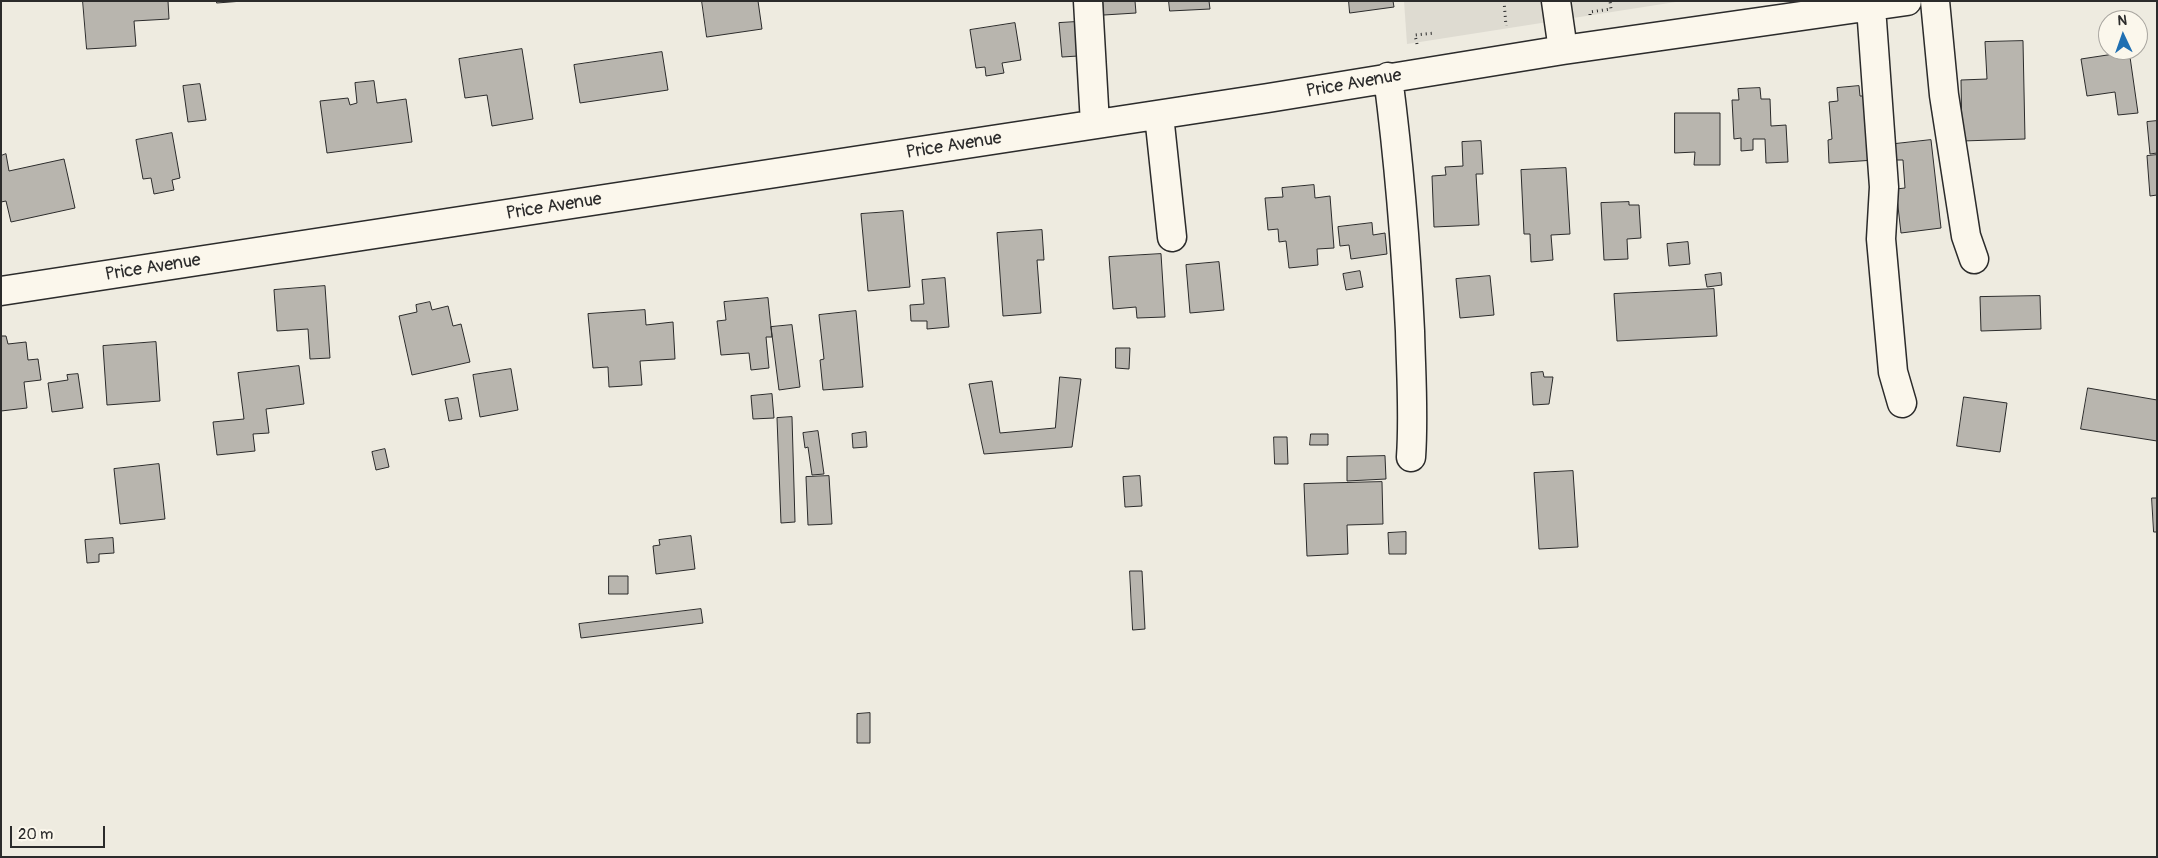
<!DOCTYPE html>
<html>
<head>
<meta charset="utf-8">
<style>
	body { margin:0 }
	#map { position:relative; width:2158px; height:858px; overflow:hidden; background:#eeebe0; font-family:Pangolin,sans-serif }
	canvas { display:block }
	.frame { position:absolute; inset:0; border:2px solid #2b2b2b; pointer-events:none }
	.north { position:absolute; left:2098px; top:10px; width:50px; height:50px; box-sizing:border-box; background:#fbf7ec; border:1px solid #a8a59f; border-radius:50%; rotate:357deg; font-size:14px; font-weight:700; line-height:20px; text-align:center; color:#2b2b2b }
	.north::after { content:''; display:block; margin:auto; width:18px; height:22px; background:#1f6fb2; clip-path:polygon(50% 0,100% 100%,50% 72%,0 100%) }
	.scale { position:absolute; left:10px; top:826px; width:95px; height:22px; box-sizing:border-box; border:2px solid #2b2b2b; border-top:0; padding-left:6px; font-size:15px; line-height:18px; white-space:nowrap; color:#2b2b2b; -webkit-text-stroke:4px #fbf7ec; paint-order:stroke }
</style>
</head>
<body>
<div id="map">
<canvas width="2158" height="858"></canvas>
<div class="frame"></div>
<div class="north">N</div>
<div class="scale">20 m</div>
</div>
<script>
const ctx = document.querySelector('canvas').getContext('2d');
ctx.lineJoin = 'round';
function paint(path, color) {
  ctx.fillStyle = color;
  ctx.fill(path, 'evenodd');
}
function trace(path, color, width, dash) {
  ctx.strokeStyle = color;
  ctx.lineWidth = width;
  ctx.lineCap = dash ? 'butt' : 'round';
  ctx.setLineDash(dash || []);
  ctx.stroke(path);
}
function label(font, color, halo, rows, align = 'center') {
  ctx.font = font + ' Pangolin,sans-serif';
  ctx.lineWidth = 4;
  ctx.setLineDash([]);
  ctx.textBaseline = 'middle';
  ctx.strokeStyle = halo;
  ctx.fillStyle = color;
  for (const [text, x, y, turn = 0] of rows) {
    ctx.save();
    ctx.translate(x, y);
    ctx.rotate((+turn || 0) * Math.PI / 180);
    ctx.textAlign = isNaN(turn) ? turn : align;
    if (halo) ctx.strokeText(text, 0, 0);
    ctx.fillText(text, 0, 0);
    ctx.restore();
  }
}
paint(new Path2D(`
	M1404,1H1682L1407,44Z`), '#dedbd1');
const building = new Path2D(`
	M83,1H168L169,19L134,21L136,46L87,49Z
	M217,1H243L217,3Z
	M702,1H758L762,29L707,37Z
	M1103,1H1135L1136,13L1104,15Z
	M1169,1H1209L1210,9L1170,11Z
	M1349,1H1393L1394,7L1350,13Z
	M1076,22L1078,56L1062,57L1059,23Z
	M1015,23L1021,60L1002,63L1004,73L986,76L985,67L976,68L970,30Z
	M2023,41L2025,139L1962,141L1961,80L1987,79L1985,42Z
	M522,49L533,119L492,126L487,95L465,98L459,59Z
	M2113,50H2129L2138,113L2118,115L2115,92L2087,96L2081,59L2114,54Z
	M662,52L668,90L580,103L574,65Z
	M374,81L377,103L406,99L412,142L327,153L320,101L348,98L350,105L357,103L355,83Z
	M200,84L206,120L188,122L183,86Z
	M1859,86L1860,96H1870L1875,160L1829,163L1828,140L1832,139L1829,102L1838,101L1837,88Z
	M1760,88L1761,99H1770L1771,126L1786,125L1788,162L1766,163L1765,139H1753V150L1741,151V138L1734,139L1732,100H1739L1738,89Z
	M1675,113H1720V165H1694L1695,152L1675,153Z
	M2157,121V153L2150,154L2147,122Z
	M172,133L180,178L172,180L174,190L154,194L151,178L143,179L136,140Z
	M1931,140L1941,228L1901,233L1896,189L1905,188L1903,160H1896L1895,144Z
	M1481,141L1483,174H1476L1479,225L1434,227L1432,176L1446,175L1445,167L1463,166L1462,142Z
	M6,154L9,171L64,159L75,208L11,222L6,201L1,202V156Z
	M2157,155V195L2150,196L2147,156Z
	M1566,168L1570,234L1551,235L1553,260L1531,262L1530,234H1524L1521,170Z
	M1314,185L1315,198L1330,196L1334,248L1317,249L1318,265L1289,268L1286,241L1279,242L1278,229L1268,230L1265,198L1283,197L1282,188Z
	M1629,202V205H1639L1641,238L1627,239L1628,259L1604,260L1601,203Z
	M903,211L910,287L868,291L861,214Z
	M1372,223L1373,235L1385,233L1387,254L1351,259L1349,245L1340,246L1338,227Z
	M1042,230L1044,260H1037L1041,313L1003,316L997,233Z
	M1688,242L1690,264L1669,266L1667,244Z
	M1161,254L1165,317L1137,318L1136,307L1113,309L1109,257Z
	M1219,262L1224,310L1190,313L1186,265Z
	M1360,271L1363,287L1346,290L1343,274Z
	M1721,273L1722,285L1707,287L1705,275Z
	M1490,276L1494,315L1460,318L1456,279Z
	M945,278L949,327L927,329V321H911L910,305L924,304L922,280Z
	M325,286L330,358L310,359L308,329L277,331L274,290Z
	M1714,289L1717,336L1617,341L1614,294Z
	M2040,296L2041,329L1981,331L1980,297Z
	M768,298L772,337H766L769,368L751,370L749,353L721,355L717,321L726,320L724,302Z
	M430,302L432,310L448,306L453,326L461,324L470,362L412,375L399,316L417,312L416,305Z
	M645,310L646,325L673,322L675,359L640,361L642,385L609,387L608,367L593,368L588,314Z
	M856,311L863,387L823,390L820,360L824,359L819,315Z
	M792,325L800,387L779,390L771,327Z
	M1,336H6L8,344L26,342L28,360L38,359L41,380L24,382L27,408L1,411Z
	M156,342L160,401L107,405L103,346Z
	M1116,348H1130L1129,369L1116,368Z
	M299,366L304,404L266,409L269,433L253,434L255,451L217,455L213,422L244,419L238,373Z
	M511,369L518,410L480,417L473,375Z
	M1543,372L1544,377H1553L1549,404L1533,405L1531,373Z
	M78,374L83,408L52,412L48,383L68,380L67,375Z
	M1060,377L1081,379L1072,447L984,454L969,384L992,381L1000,433L1055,428Z
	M2088,388L2157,400V441L2081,429Z
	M772,394L774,418L753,419L751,396Z
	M1964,397L2007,403L2000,452L1957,446Z
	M458,398L462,419L449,421L445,400Z
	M792,417L795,522L781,523L777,418Z
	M818,431L824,474L812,475L808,447L805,448L803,433Z
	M866,432L867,447L853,448L852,434Z
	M1311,434H1328V445H1310Z
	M1274,437H1287L1288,464H1275Z
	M385,449L389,467L376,470L372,452Z
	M1385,456L1386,479L1347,481V457Z
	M159,464L165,519L120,524L114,469Z
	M1573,471L1578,547L1539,549L1534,473Z
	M829,476L832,524L808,525L806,477Z
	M1140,476L1142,506L1125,507L1123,477Z
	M1382,482L1383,524L1347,525L1348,554L1307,556L1304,484Z
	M2152,498H2157V532H2154Z
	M1406,532V554H1389L1388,533Z
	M691,536L695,569L656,574L653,546L660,545L659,540Z
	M113,538L114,553L99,554V562L87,563L85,540Z
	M1130,571H1142L1145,629L1133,630Z
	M609,576H628V594H609Z
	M701,609L703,623L581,638L579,624Z
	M870,713V743H857V714Z`);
paint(building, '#b8b5ae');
trace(building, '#2b2b2b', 1);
const minor = new Path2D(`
	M1088,1L1095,124
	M1556,1L1563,50
	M1935,1L1944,95L1966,236L1974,259
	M1871,7L1884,187L1881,239L1893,372L1902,403
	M1388,77C1399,162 1406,247 1410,331C1411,374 1414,415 1411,457
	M1159,115L1172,237
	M1,291L1268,98L1563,50L1907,1`);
trace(minor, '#2b2b2b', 31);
trace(new Path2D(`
	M1504,1L1506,26
	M1590,15V12L1611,9L1610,1
	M1417,44L1415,35L1435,33`), '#2b2b2b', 3, [1, 4]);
trace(minor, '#fbf7ec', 28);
label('18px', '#2b2b2b', '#fbf7ec', [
	["Price Avenue",1354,84,-10],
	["Price Avenue",954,146,-9],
	["Price Avenue",554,207,-9],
	["Price Avenue",153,268,-9]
]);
</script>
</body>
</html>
